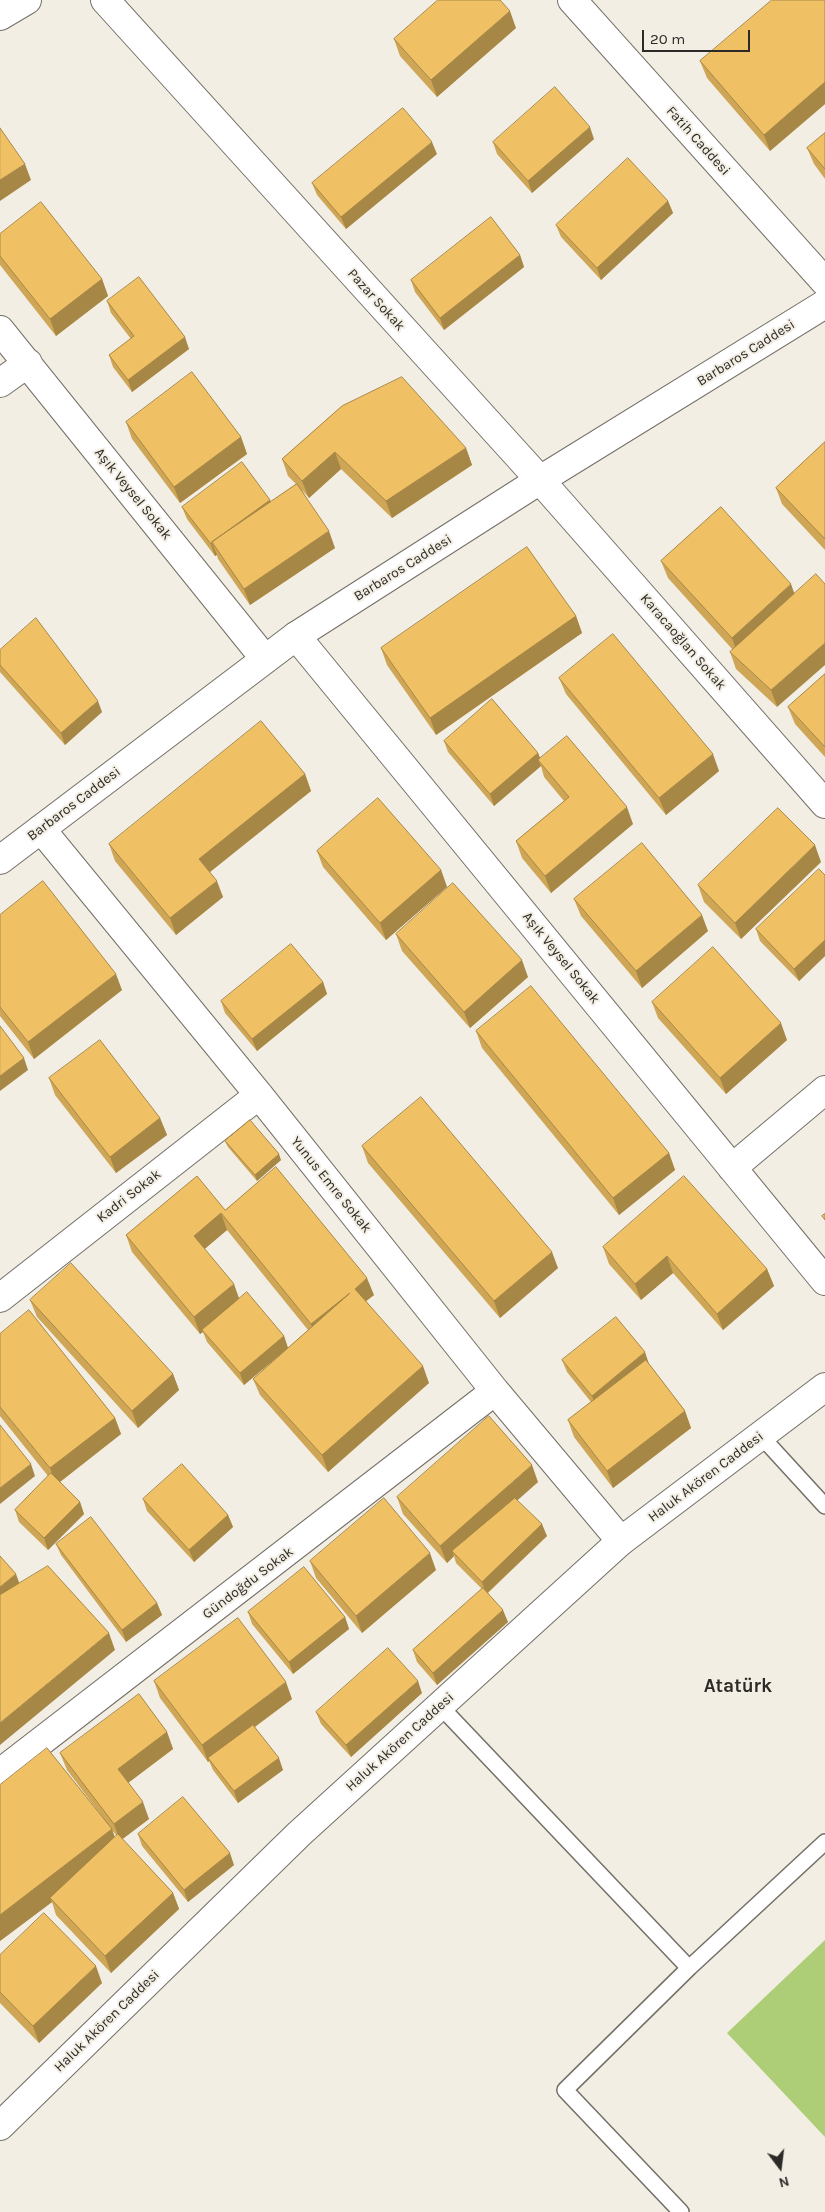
<!DOCTYPE html>
<html>
<head>
<meta charset="utf-8">
<style>
	body { margin:0 }
	#map { position:relative; width:825px; height:2212px; overflow:hidden; background:#f3eee4; font-family:Karla,sans-serif }
	canvas { display:block }
	.north { position:absolute; left:755px; top:2142px; width:50px; height:50px; -webkit-text-stroke:4px #f3eee4; paint-order:stroke; rotate:165deg; font-size:14px; font-weight:700; line-height:20px; text-align:center; color:#2c2a27 }
	.north::after { content:''; display:block; margin:auto; width:18px; height:22px; background:#2c2a27; clip-path:polygon(50% 0,100% 100%,50% 72%,0 100%) }
	.scale { position:absolute; left:642px; top:30px; width:108px; height:22px; box-sizing:border-box; border:2px solid #2c2a27; border-top:0; padding-left:6px; font-size:15px; line-height:18px; white-space:nowrap; color:#2c2a27; -webkit-text-stroke:4px #f3eee4; paint-order:stroke }
</style>
</head>
<body>
<div id="map">
<canvas width="825" height="2212"></canvas>
<div class="north">N</div>
<div class="scale">20 m</div>
</div>
<script>
const ctx = document.querySelector('canvas').getContext('2d');
ctx.lineJoin = 'round';
function paint(path, color) {
  ctx.fillStyle = color;
  ctx.fill(path, 'evenodd');
}
function trace(path, color, width, dash) {
  ctx.strokeStyle = color;
  ctx.lineWidth = width;
  ctx.lineCap = dash ? 'butt' : 'round';
  ctx.setLineDash(dash || []);
  ctx.stroke(path);
}
function label(font, color, halo, rows, align = 'center') {
  ctx.font = font + ' Karla,sans-serif';
  ctx.lineWidth = 4;
  ctx.setLineDash([]);
  ctx.textBaseline = 'middle';
  ctx.strokeStyle = halo;
  ctx.fillStyle = color;
  for (const [text, x, y, turn = 0] of rows) {
    ctx.save();
    ctx.translate(x, y);
    ctx.rotate((+turn || 0) * Math.PI / 180);
    ctx.textAlign = isNaN(turn) ? turn : align;
    if (halo) ctx.strokeText(text, 0, 0);
    ctx.fillText(text, 0, 0);
    ctx.restore();
  }
}
paint(new Path2D(`
	M825,1940V2137L727,2033Z`), '#aecd77');
const lane = new Path2D(`
	M760,1435L825,1506
	M440,1706L689,1968L825,1842
	M681,2212L565,2090L689,1968`);
const street = new Path2D(`
	M105,0L540,480L825,804
	M0,16L27,0
	M0,330L265,659
	M0,383L28,363
	M296,636L825,1281
	M41,829L259,1095L495,1391L621,1541
	M732,1168L825,1090
	M0,1298L259,1095
	M0,1773L495,1391`);
const secondary = new Path2D(`
	M572,0L825,282
	M0,860L296,636L540,480L825,304
	M0,2126L299,1834L621,1541L825,1387`);
trace(lane, '#746f67', 18);
trace(street, '#746f67', 30);
trace(secondary, '#746f67', 30);
trace(lane, '#fff', 15);
trace(street, '#fff', 28);
trace(secondary, '#fff', 28);
paint(new Path2D(`
	M825,0V104L770,151L707,78L700,61Z
	M516,28L437,97L400,56L394,39Z
	M825,133V179L814,164L807,148Z
	M594,139L532,193L497,154L493,142Z
	M437,154L346,229L317,195L312,183Z
	M668,201L673,213L601,280L561,237L556,225Z
	M0,234L102,279L108,296L56,336L0,265Z
	M520,255L524,267L444,330L415,292L411,280Z
	M107,301L189,349L132,392L113,367L109,355L131,339L111,313Z
	M342,406L466,448L472,465L392,518L341,469L309,498L301,489L335,548L250,605L218,559L217,555L215,556L187,519L182,507L270,500L271,502L296,484L288,476L282,459Z
	M126,422L241,437L247,454L180,503L132,439Z
	M825,442V550L782,504L776,488Z
	M721,507L777,707L736,669L730,652L733,650L668,578L661,561Z
	M576,616L582,633L436,735L387,665L381,648Z
	M0,650L102,712L65,745L0,672Z
	M825,674V757L795,724L788,707Z
	M559,678L719,771L666,815L566,694Z
	M444,741L538,753L540,758L633,824L551,893L522,858L516,841L564,801L544,777L541,766L494,806L448,752Z
	M305,774L311,791L210,872L223,897L176,935L115,861L109,844Z
	M317,851L441,870L447,887L386,940L323,867Z
	M821,862L741,939L704,902L698,885Z
	M825,875V956L799,981L760,941L756,929Z
	M574,899L708,931L642,988L581,916Z
	M0,915L122,990L34,1059L0,1016Z
	M396,934L528,977L470,1028L402,951Z
	M323,982L327,994L257,1051L225,1013L221,1001Z
	M652,1002L787,1040L726,1094L658,1018Z
	M476,1031L669,1153L675,1170L619,1215L482,1048Z
	M49,1078L160,1118L167,1135L116,1173L55,1095Z
	M225,1141L281,1160L257,1181L228,1147Z
	M362,1146L558,1268L500,1318L368,1163Z
	M225,1210L374,1295L366,1301L429,1383L328,1472L260,1395L253,1379L308,1330L227,1230L204,1249L239,1298L284,1336L288,1348L244,1385L207,1342L203,1332L200,1334L132,1252L126,1235Z
	M603,1247L767,1269L774,1286L723,1330L673,1273L641,1300L609,1264Z
	M30,1300L173,1374L179,1390L138,1428L37,1317Z
	M0,1334L115,1418L121,1434L60,1482L80,1502L84,1514L48,1550L19,1522L15,1510L48,1476L0,1416Z
	M562,1360L649,1364L685,1411L691,1428L613,1488L574,1437L568,1420L591,1402L567,1372Z
	M538,1482L517,1500L547,1536L488,1593L508,1622L437,1685L417,1662L413,1650L482,1589L456,1563L454,1556L447,1563L403,1514L397,1497Z
	M143,1499L228,1515L233,1527L194,1562L147,1511Z
	M56,1544L157,1603L162,1615L126,1642L61,1555Z
	M310,1561L436,1570L362,1633L316,1578Z
	M248,1612L345,1617L349,1629L293,1674L252,1624Z
	M154,1681L292,1699L255,1727L283,1770L238,1803L213,1770L209,1761L208,1762L160,1698Z
	M422,1693L351,1757L321,1724L316,1712Z
	M167,1732L173,1749L128,1783L149,1819L122,1839L173,1893L179,1909L111,1973L56,1915L52,1902L0,1941V1785L104,1819L67,1770L60,1753ZM112,1830L117,1836L115,1838Z
	M138,1834L234,1865L188,1902L142,1846Z
	M0,1955L102,1983L39,2043L0,2003Z`), '#cea656');
paint(new Path2D(`
	M510,11L516,28L437,97L431,80Z
	M825,82V104L770,151L764,135Z
	M590,127L594,139L532,193L528,181Z
	M432,142L437,154L346,229L341,217Z
	M25,164L31,180L0,201V180Z
	M668,201L673,213L601,280L597,268Z
	M520,255L524,267L444,330L440,318Z
	M102,279L108,296L56,336L50,319Z
	M185,337L189,349L132,392L128,380Z
	M241,437L247,454L180,503L174,487Z
	M466,448L472,465L392,518L386,501Z
	M335,452L341,469L309,498L302,481Z
	M270,500L275,512L212,543Z
	M329,531L335,548L250,605L244,589Z
	M212,543L217,555L215,556L211,544Z
	M791,584L797,601L738,655L732,638Z
	M576,616L582,633L436,735L430,718Z
	M825,643V665L777,707L771,690Z
	M98,701L102,712L65,745L61,733Z
	M538,753L543,765L538,760L541,766L494,806L490,794Z
	M713,754L719,771L666,815L659,798Z
	M305,774L311,791L205,876L199,859Z
	M627,807L633,824L551,893L545,876Z
	M815,845L821,862L741,939L735,923Z
	M441,870L447,887L386,940L380,923Z
	M217,881L223,897L176,935L170,918Z
	M702,915L708,931L642,988L636,971Z
	M825,940V956L799,981L794,969Z
	M522,960L528,977L470,1028L464,1012Z
	M116,974L122,990L34,1059L28,1042Z
	M323,982L327,994L257,1051L252,1039Z
	M781,1023L787,1040L726,1094L720,1078Z
	M24,1058L28,1070L0,1091V1076Z
	M160,1118L167,1135L116,1173L110,1157Z
	M669,1153L675,1170L619,1215L613,1198Z
	M279,1154L281,1160L257,1181L255,1175Z
	M221,1213L227,1230L200,1253L194,1236Z
	M552,1252L558,1268L500,1318L494,1301Z
	M667,1256L673,1273L641,1300L635,1284Z
	M767,1269L774,1286L723,1330L717,1314Z
	M367,1278L374,1295L361,1305L355,1289Z
	M234,1284L240,1301L202,1330L203,1332L200,1334L194,1317Z
	M350,1293L317,1341L311,1324Z
	M284,1336L288,1348L244,1385L240,1373Z
	M645,1352L649,1364L596,1408L592,1396Z
	M423,1366L429,1383L328,1472L322,1455Z
	M173,1374L179,1390L138,1428L132,1411Z
	M685,1411L691,1428L613,1488L607,1471Z
	M115,1418L121,1434L56,1485L50,1468Z
	M31,1464L35,1476L0,1504V1488Z
	M532,1465L538,1482L456,1555L452,1551L454,1556L447,1563L440,1546Z
	M80,1502L84,1514L48,1550L44,1538Z
	M228,1515L233,1527L194,1562L189,1550Z
	M542,1524L547,1536L486,1594L482,1582Z
	M430,1553L436,1570L362,1633L356,1616Z
	M16,1574L20,1585L0,1603V1587Z
	M157,1603L162,1615L126,1642L122,1630Z
	M503,1610L508,1622L437,1685L433,1673Z
	M345,1617L349,1629L293,1674L289,1662Z
	M109,1633L115,1650L0,1745V1723Z
	M418,1681L422,1693L351,1757L346,1745Z
	M286,1682L292,1699L210,1760L208,1758L209,1761L208,1762L202,1745Z
	M167,1732L173,1749L124,1786L118,1769Z
	M279,1758L283,1770L238,1803L234,1791Z
	M143,1802L149,1819L120,1841L114,1824Z
	M112,1829L119,1850L50,1898L52,1902L0,1941V1915Z
	M230,1853L234,1865L188,1902L184,1890Z
	M173,1893L179,1909L111,1973L105,1956Z
	M96,1966L102,1983L39,2043L33,2026Z`), '#a78746');
const building = new Path2D(`
	M438,0H500L510,11L431,80L394,39Z
	M772,0H825V82L764,135L700,61Z
	M555,87L590,127L528,181L493,142Z
	M403,108L432,142L341,217L312,183Z
	M0,128L25,164L0,180Z
	M825,133V169L807,148Z
	M628,158L668,201L597,268L556,225Z
	M41,202L102,279L50,319L0,256V234Z
	M491,217L520,255L440,318L411,280Z
	M139,277L185,337L128,380L109,355L134,336L107,301Z
	M192,372L241,437L174,487L126,422Z
	M402,377L466,448L386,501L335,452L302,481L282,459L342,406Z
	M825,442V539L776,488Z
	M242,462L270,500L212,542V543L211,544L182,507Z
	M297,484L329,531L244,589L212,542Z
	M721,507L791,584L732,638L661,561Z
	M527,547L576,616L430,718L381,648Z
	M816,574L825,584V643L771,690L730,652Z
	M36,618L98,701L61,733L0,665V650Z
	M613,634L713,754L659,798L559,678Z
	M825,674V747L788,707Z
	M492,699L538,753L490,794L444,741Z
	M261,721L305,774L199,859L217,881L170,918L109,844Z
	M567,736L627,807L545,876L516,841L569,797L538,760Z
	M378,798L441,870L380,923L317,851Z
	M778,808L815,845L735,923L698,885Z
	M642,843L702,915L636,971L574,899Z
	M819,869L825,875V940L794,969L756,929Z
	M43,881L116,974L28,1042L0,1007V915Z
	M453,883L522,960L464,1012L396,934Z
	M291,944L323,982L252,1039L221,1001Z
	M713,947L781,1023L720,1078L652,1002Z
	M531,986L669,1153L613,1198L476,1031Z
	M0,1026L24,1058L0,1076Z
	M100,1040L160,1118L110,1157L49,1078Z
	M421,1097L552,1252L494,1301L362,1146Z
	M250,1120L279,1154L255,1175L225,1141Z
	M276,1167L367,1278L355,1289L423,1366L322,1455L253,1379L350,1293L311,1324L221,1213L194,1236L234,1284L194,1317L126,1235L197,1176L225,1210Z
	M684,1176L767,1269L717,1314L667,1256L635,1284L603,1247Z
	M825,1214V1220L822,1216Z
	M71,1263L173,1374L132,1411L30,1300Z
	M247,1292L284,1336L240,1373L202,1330Z
	M29,1310L115,1418L50,1468L0,1407V1334Z
	M616,1317L645,1352L592,1396L562,1360Z
	M646,1360L685,1411L607,1471L568,1420Z
	M489,1416L532,1465L440,1546L397,1497Z
	M0,1425L31,1464L0,1488Z
	M182,1464L228,1515L189,1550L143,1499Z
	M51,1473L80,1502L44,1538L15,1510Z
	M384,1498L430,1553L356,1616L310,1561Z
	M515,1498L542,1524L482,1582L452,1551Z
	M91,1517L157,1603L122,1630L56,1544Z
	M0,1556L16,1574L0,1587Z
	M48,1566L109,1633L0,1723V1595Z
	M304,1567L345,1617L289,1662L248,1612Z
	M483,1588L503,1610L433,1673L413,1650Z
	M238,1618L286,1682L202,1745L154,1681Z
	M388,1648L418,1681L346,1745L316,1712Z
	M139,1694L167,1732L118,1769L143,1802L114,1824L60,1753Z
	M253,1725L279,1758L234,1791L208,1758Z
	M47,1748L112,1829L0,1915V1785Z
	M183,1797L230,1853L184,1890L138,1834Z
	M118,1834L173,1893L105,1956L50,1898Z
	M44,1913L96,1966L33,2026L0,1992V1955Z`);
paint(building, '#efc164');
trace(building, '#a78746', 1);
label('14px', '#2c2a27', '#f3eee4', [
	["Fatih Caddesi",698,141,48],
	["Pazar Sokak",376,300,48],
	["Barbaros Caddesi",746,353,-32],
	["Aşık Veysel Sokak",133,494,51],
	["Barbaros Caddesi",403,568,-32],
	["Karacaoğlan Sokak",683,642,49],
	["Barbaros Caddesi",74,804,-37],
	["Aşık Veysel Sokak",561,958,51],
	["Yunus Emre Sokak",331,1185,51],
	["Kadri Sokak",129,1196,-38],
	["Haluk Akören Caddesi",706,1477,-37],
	["Gündoğdu Sokak",248,1583,-37],
	["Haluk Akören Caddesi",400,1742,-42],
	["Haluk Akören Caddesi",107,2021,-44]
]);
label('bold 19px', '#2c2a27', '#f3eee4', [
	["Atatürk",738,1687]
]);
</script>
</body>
</html>
